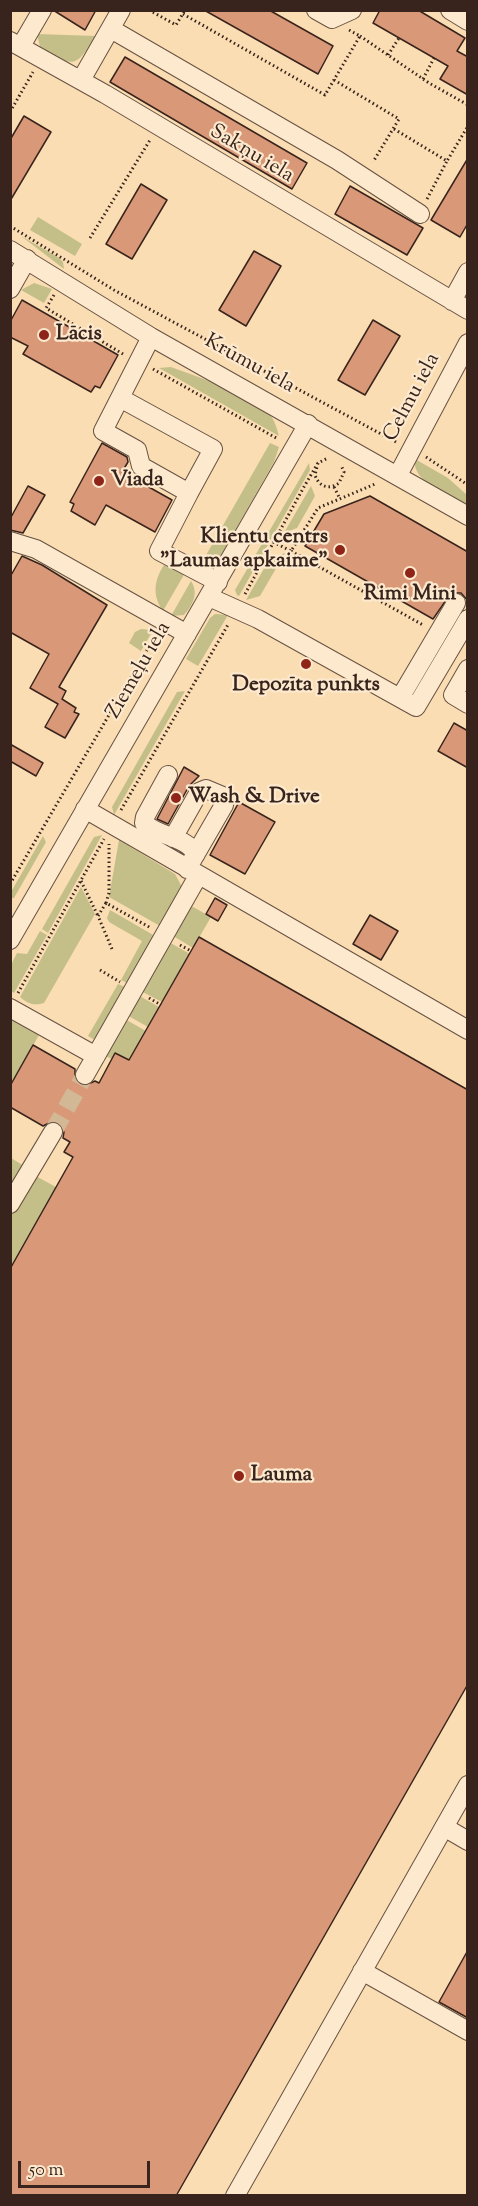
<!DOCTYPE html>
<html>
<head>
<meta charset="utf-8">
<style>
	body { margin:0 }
	#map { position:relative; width:478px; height:2206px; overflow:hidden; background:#faddb3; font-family:"Sorts Mill Goudy",serif }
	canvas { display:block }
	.frame { position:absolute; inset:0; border:12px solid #38241c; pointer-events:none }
	.scale { position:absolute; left:18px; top:2161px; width:132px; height:27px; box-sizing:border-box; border:3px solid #38241c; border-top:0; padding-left:8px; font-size:18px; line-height:21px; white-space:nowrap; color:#38241c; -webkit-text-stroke:4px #fce9ce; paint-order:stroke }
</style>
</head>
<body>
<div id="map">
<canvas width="478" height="2206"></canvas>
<div class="frame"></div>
<div class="scale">50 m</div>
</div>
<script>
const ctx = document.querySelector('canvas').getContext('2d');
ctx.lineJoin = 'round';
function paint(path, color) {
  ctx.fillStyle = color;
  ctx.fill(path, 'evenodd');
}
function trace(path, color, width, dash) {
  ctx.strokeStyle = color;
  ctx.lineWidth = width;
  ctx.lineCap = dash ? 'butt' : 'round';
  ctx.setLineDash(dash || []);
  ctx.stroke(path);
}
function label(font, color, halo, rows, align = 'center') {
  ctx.font = font + ' "Sorts Mill Goudy",serif';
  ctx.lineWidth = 4.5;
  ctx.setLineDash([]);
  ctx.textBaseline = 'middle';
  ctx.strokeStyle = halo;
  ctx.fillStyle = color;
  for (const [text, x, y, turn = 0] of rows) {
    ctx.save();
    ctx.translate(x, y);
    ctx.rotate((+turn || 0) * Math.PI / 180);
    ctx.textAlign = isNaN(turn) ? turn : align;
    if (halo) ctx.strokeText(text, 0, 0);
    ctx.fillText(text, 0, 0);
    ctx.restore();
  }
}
paint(new Path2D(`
	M37,34L96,36C74,70 74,67 40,47Z
	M38,217L82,244L75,256L30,230Z
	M21,236L58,257L63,262L64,269Z
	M34,283L52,289L44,303L21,290Z
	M171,367C197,377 252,394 270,415C275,421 277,429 279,436L159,368Z
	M270,443L279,447L274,462L221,555L208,564H201Z
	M415,459L448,478L467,495V505C451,495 411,483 415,459Z
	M309,463L310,470L239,596L237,595L235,590Z
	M311,486L315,496L297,528L284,533Z
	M285,553L260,596L246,600L269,560Z
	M164,565L185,573L163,611C152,596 154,580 164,565Z
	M191,581C199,593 193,605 184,615L171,616Z
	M215,614L228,615L198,666L186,659L210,618Z
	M141,629L153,630L141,651L129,643L135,632Z
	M185,691L114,815L112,807L177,692Z
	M102,835L48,933L42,929L94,837Z
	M43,836L46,842L14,898H11V892Z
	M119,840L175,874L182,887L160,926L109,897Z
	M81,887L95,914L44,1003C34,1006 28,1004 20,997Z
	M188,904L211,917L193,948L170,934Z
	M110,910L155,936L127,983L121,980L142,941L109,922L107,918Z
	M40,931L47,935L14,993L11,991V965L17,953L27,954Z
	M167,941L190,954L162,1002L139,990Z
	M118,984L125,987L95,1040L88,1036Z
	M136,994L159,1007L148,1027L125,1014Z
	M11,1017L40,1033L11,1086Z
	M123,1018L146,1031L129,1060L115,1053L112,1059L103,1055Z
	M11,1158L24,1166L11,1189Z
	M32,1174L56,1187L11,1269V1212Z`), '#c4bf89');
const building = new Path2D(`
	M53,10H96L85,30Z
	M204,10H269L333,46L318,74Z
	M380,10H418L465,38L457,51L468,57V95L440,79L448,66L373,23Z
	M125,57L307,163L292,189L110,82Z
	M24,116L51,132L10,201V140Z
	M468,158V223L460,237L431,220Z
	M141,184L167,200L132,259L106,244Z
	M350,186L423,228L407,255L335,214Z
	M254,251L281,266L246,326L219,310Z
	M22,300L118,355L100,388L95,386L91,392L23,354L28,346L10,337V322Z
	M373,320L400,336L365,395L338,380Z
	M102,443L127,457L128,462L122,472L172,500L155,532L106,505L95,525L71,511L74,504L70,502Z
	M28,486L45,495L23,533L10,530V519Z
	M370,496L468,552V601L461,593H451L433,619L305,546L324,514Z
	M22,556L42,565L107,605L59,687L66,691L62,699L76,708L74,712L79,714L65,738L45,727L58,704L30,688L49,654L10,632V577Z
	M454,723L468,731V768L438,751Z
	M10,744L43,763L36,776L10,761Z
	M184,767L199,776L189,786L168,824L157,819Z
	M239,802L275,822L245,874L210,855Z
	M215,898L227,905L218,921L206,914Z
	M370,915L398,931L381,960L353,944Z
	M199,937L468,1090V1684L176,2196H10V1269L73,1157L64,1152L70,1142L63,1138L64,1132L59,1123L53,1121L43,1126L10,1107V1086L33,1045L75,1069V1080L84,1086L95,1081L99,1083L115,1053L129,1060Z
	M468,1950V2018L439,2002Z`);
paint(building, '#d99877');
trace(building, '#38241c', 1.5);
trace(new Path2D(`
	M53,1132L85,1075`), '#d3b895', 18, [18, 9]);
const minor = new Path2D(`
	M316,10L332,19L352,10
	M450,10L468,21
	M111,29L337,160L420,214
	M10,41L105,94L468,310
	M21,46L42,10
	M81,80L121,10
	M10,250L151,337L468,516
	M10,289L27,259
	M452,301L468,272
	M151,337L103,431L137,450L141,466L189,493L159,551L218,582
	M120,398L213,449L189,493
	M398,475L468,343
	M10,541L36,549L187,634
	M209,597L258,619L416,707L468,619
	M468,669L453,695L468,704
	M400,698L456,603
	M168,775L145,817L144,823C159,837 185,836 196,854
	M85,809L468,1030
	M173,838L199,792L206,789L225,797L224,805L187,869
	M10,940L308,424
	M10,1008L96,1056
	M85,1075L198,876
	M10,1204L53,1132
	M444,1827L468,1841
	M362,1971L468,2031
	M235,2196L468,1785`);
trace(minor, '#685242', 20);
trace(new Path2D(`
	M149,10L176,25L185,10
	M183,14L325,95L360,36L349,30
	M360,36L429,83L468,105
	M388,55L399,38
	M423,79L434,58
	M334,80L399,119L373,162
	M10,112L33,72
	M394,129L447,161L468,126
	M427,199L447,161
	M10,226L114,290L396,442
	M90,238L150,140
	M54,295L46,308L123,354
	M153,369L278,439
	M426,457L468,485
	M318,463L315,475C319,487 329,490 339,483L344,472L341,465
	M334,487L340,499
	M273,542L291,551L318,508L375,484
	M291,551L423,625
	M245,594L305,485L318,463L328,458
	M121,810L229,623
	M81,881L98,916
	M10,884L150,645
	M106,903L109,893V844
	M180,945L191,951
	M112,949L98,916L106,903L151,928
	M100,970L120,982
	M18,993L104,839
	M149,998L161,1005`), '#38241c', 3, [1.5, 3]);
trace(minor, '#fce9ce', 18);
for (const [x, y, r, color] of [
	[44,335,6,"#8f2418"],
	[99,481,6,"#8f2418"],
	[340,550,6,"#8f2418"],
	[410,573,6,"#8f2418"],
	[306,664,6,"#8f2418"],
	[176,798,6,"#8f2418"],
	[239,1476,6,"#8f2418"]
]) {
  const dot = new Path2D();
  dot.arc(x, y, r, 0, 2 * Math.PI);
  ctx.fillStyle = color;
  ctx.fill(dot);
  trace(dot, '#fce9ce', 2);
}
label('21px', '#38241c', '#fce9ce', [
	["Sakņu iela",251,155,31],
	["Krūmu iela",249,365,29],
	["Celmu iela",413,398,-62],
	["Ziemeļu iela",140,671,-60]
]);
label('bold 21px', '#38241c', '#fce9ce', [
	["Lācis",56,335],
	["Viada",111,481],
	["Klientu centrs",328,538,"right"],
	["\"Laumas apkaime\"",328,562,"right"],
	["Rimi Mini",410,595,"center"],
	["Depozīta punkts",306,686,"center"],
	["Wash & Drive",188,798],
	["Lauma",251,1476]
], 'left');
</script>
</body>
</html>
